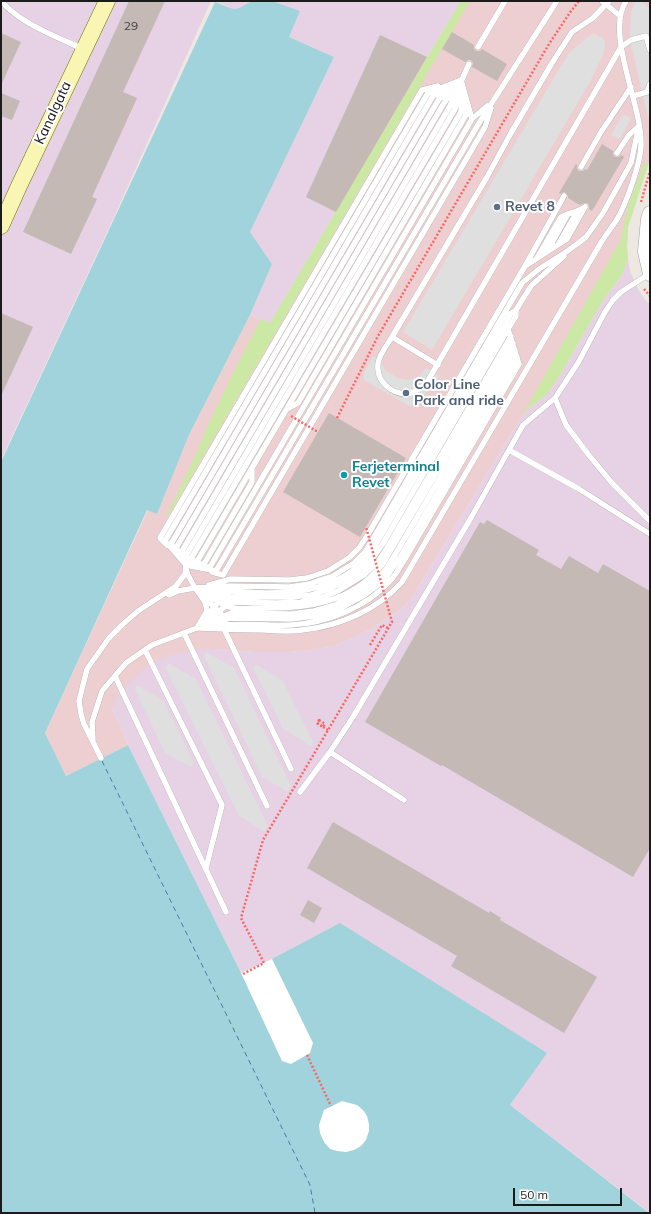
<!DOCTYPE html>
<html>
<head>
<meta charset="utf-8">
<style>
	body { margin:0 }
	#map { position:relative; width:651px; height:1214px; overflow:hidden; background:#ede8e1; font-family:Mulish,sans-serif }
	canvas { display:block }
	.frame { position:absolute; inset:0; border:2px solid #1b1b1b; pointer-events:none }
	.scale { position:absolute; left:513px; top:1188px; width:109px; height:18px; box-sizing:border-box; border:2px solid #1b1b1b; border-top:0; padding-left:5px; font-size:12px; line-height:14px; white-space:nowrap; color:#1b1b1b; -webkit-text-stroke:3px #fff; paint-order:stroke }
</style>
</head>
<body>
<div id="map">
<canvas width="651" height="1214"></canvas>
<div class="frame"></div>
<div class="scale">50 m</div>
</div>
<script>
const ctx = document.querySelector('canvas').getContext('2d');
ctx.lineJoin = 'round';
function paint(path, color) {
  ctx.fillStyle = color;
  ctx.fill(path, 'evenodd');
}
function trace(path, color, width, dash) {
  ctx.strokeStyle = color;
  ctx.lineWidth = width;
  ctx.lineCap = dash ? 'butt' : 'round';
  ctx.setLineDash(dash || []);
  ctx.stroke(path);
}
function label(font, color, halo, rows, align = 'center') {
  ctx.font = font + ' Mulish,sans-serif';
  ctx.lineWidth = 4;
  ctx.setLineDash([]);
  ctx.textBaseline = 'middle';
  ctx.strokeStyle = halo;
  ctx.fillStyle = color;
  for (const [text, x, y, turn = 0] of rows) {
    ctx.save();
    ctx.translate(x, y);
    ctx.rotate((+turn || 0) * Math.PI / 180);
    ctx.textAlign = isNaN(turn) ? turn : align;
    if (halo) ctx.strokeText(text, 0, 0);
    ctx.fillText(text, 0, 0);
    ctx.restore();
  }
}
paint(new Path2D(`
	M461,1H650V158L628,227L627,246L628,259L530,407L522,416L411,599L400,610L373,628L355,637L333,646L313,650L289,652H254L218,649H202L112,709L128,745L66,776L45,733L148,510L157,514L189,435L250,315L270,323Z`), '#eecfd1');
paint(new Path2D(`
	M1,1H211L114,217L1,460Z
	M215,1H251L243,7L234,9Z
	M272,1H461L427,57L270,323L250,315L272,264L250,232L334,57L289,37L300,11Z
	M628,259L630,271L638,289L646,301L650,304V1213L510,1105L546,1052L272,959L241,973L128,745L112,709L117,698L126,686L144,669L161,659L179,653L202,649H218L254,652H289L313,650L333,646L355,637L373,628L400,610L411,599L522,416L559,377L602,302L622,275Z`), '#e6d2e4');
paint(new Path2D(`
	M461,1H470L167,518L166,516L197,452L207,427L238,363L261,319L270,323L427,57Z
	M644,163H649L628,227L627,246L628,259L622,275L602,302L559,377L546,395L530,407L522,416L620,241L628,206Z`), '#cce8a5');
paint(new Path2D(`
	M636,1H641L650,9V118H648L631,45L630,34L631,12Z
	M595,34L603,39L605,43L604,52L590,82L432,350L403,332L561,66L569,53L590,35Z
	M623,114L631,118L620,139L611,135Z
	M373,356L380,361L385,370L398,378L408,380L418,377L426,368L440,376L416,405L409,406L364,380L363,375Z
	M206,652L234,668L291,786L288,792L262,777L204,656Z
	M168,663L196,679L268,826L265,832L239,816L165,667Z
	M256,664L283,681L313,742L311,746L283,729L253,668Z
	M137,685L164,701L194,763L191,767L165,753L135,689Z`), '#dfdfdf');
paint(new Path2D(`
	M251,1H272L300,11L289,37L334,57L250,232L272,264L250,315L189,435L157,514L147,510L45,733L66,776L128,745L241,973L272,959L340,923L547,1053L510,1105L649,1213H1V462L215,2C234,9 234,13 251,1Z`), '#a0d3db');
paint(new Path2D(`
	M272,959L313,1043L310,1053L291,1064L282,1061L241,973Z
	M342,1101L357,1105L363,1110L367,1116L369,1124V1131L366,1140L361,1146L354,1150L346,1152L337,1151L330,1149L324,1142L320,1133L319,1125L324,1110Z`), '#fff');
trace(new Path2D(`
	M102,761L310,1185L315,1213`), '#467ca2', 1, [5, 4]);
paint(new Path2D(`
	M129,1H165L123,92L137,98L92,197L97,199L71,254L23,232Z
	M452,32L474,45V49L476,51H480L482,49L507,64L497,81L472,67L473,63L471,60H468L465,62L442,49Z
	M1,33L21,42L1,85Z
	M380,35L427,57L336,212L306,197Z
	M1,93L20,101L12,120L1,116Z
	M602,144L613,151V155L615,157H619L621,155L624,157L592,211L589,209V205L587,203H585L580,205L578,204L568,198V196L566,193L564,192L560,194L559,193L576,164L577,165V169L579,171H583L585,169L587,170Z
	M1,313L33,327L1,396Z
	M329,413L406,458L360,537L283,492Z
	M487,520L539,550L536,555L561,569L569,556L598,573L603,564L650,591V848L633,877L442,765L441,766L365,722L480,522L484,524Z
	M333,822L489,913L490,911L501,918L500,920L597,977L564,1033L451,966L457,956L307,868Z
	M308,900L322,908L314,923L300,915Z`), '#c4b9b4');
const service = new Path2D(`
	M1,1C21,24 57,37 83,49
	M602,1L620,16
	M609,1L593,18L572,32L552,63L511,133L487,177L392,337C387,345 379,354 378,364C376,381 391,394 407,394C414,393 421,388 426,384L621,47L631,40L646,36L650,50
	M478,47L505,1
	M461,80L428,93L165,541L186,565L216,571L479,123L557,1
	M461,80L472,119L210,567L186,565L171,544L433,96Z
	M633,96L647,92L650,84
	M472,119L487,106
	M617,153L629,135L639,126
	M581,167L601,132L631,87
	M559,243L577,212
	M547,252L568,214
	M537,258L561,217C569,213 577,212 585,207
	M527,265L567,239L585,207
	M392,337L438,365
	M555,398L566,425L588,454L612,483L650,521
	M287,409L298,403L466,115L464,102
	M509,450L579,489L650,534
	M167,545L160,538L422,90L438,86
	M179,552L176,548L439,99L450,90
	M184,560L182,551L444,103L455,88
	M187,563L192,557L455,109L458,94
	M188,564L198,560L461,112V87
	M198,564H204L252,482V469
	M186,569L188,575L195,588L205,602L207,611L197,628
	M212,572L223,575L485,127L491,108
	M209,585L231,579L289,580L307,578L328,571L350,557L359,548L367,536L525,266L564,196
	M198,589C207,595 220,604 230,607C237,610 252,608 260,608C307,609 351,603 382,565L513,343
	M202,590L231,597H290L311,595L329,589L351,578L369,564L382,545L508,329
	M215,590C266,594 326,600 365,560C370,555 374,548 377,542L511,313L516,310
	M169,595L178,591L195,588L231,586L289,587L309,584L318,581L331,577L354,563L365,552L373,539L522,283L539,269L566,252L577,244L586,237L603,213L631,163L638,130
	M204,597L225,618
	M217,597L231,602L277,603L301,602L323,597L338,591L364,575L378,562L387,548L511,336
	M206,617L221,599
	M216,620L231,613L291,614L314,611L335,605L360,592L370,584L381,575L387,568L396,553L515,350
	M201,626L228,604
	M215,626C241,622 266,626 291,625C326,623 366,608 390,581C396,575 400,567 405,559L519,364L508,329L516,316V310L531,286L564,256
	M197,628C220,629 242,630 265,630C277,631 290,632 302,630C340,626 377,610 402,582L602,241C606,235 611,228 616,221C626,205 641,162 641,144C642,105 605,34 626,1
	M224,629L291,769
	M184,633L267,806
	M145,650L222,805L206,868
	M115,676L226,912
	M93,740L92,722L102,691L126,663L152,645L197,628L230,618L291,619L315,616L337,610L363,596L374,588L385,579L401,556L517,357
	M330,752L404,800
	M101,758L84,724L81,714L79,701L87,669L109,638L123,624L138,611L176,586L185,574L187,554L450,106L469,64
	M300,792L330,752L353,717L472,516L523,425L555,398L578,363L605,312L613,300L621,292L649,274`);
const tertiary = new Path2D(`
	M650,213L648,219L645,252L650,274`);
const secondary = new Path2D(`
	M1,226L19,186L107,1`);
trace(service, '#a2a2a2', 6);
trace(tertiary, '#a2a2a2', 15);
trace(secondary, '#6e7005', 17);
trace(new Path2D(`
	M641,202L650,171
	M644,289L650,296
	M337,418L378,336L549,44L571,11L579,1
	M370,645L382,625L388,628
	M319,720L325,724L323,727L317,723Z
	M323,727L328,730
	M307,1055L331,1106`), '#f96765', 2.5, [2, 2]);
trace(service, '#fff', 5.5);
trace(tertiary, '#fff', 14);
trace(secondary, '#f9f6b3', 16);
trace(new Path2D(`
	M291,416L318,432
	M317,723L323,727
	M243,974L264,963L241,918L263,840L392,622L366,527`), '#f96765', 2.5, [2, 2]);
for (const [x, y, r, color] of [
	[497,207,4,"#5c6f8a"],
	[406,393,4,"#5c6f8a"],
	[344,475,4,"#0f9aa8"]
]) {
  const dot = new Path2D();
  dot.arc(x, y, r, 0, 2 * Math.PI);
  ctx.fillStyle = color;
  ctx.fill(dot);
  trace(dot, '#fff', 1.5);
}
label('12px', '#454241', null, [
	["29",131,26]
]);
label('14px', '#1b1b1b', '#fff', [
	["Kanalgata",53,113,-65]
]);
label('bold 14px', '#4e5e75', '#fff', [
	["Revet 8",505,207],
	["Color Line",414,385],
	["Park and ride",414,401]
], 'left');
label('bold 14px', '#0d838f', '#fff', [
	["Ferjeterminal",352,467],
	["Revet",352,483]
], 'left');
</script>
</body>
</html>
